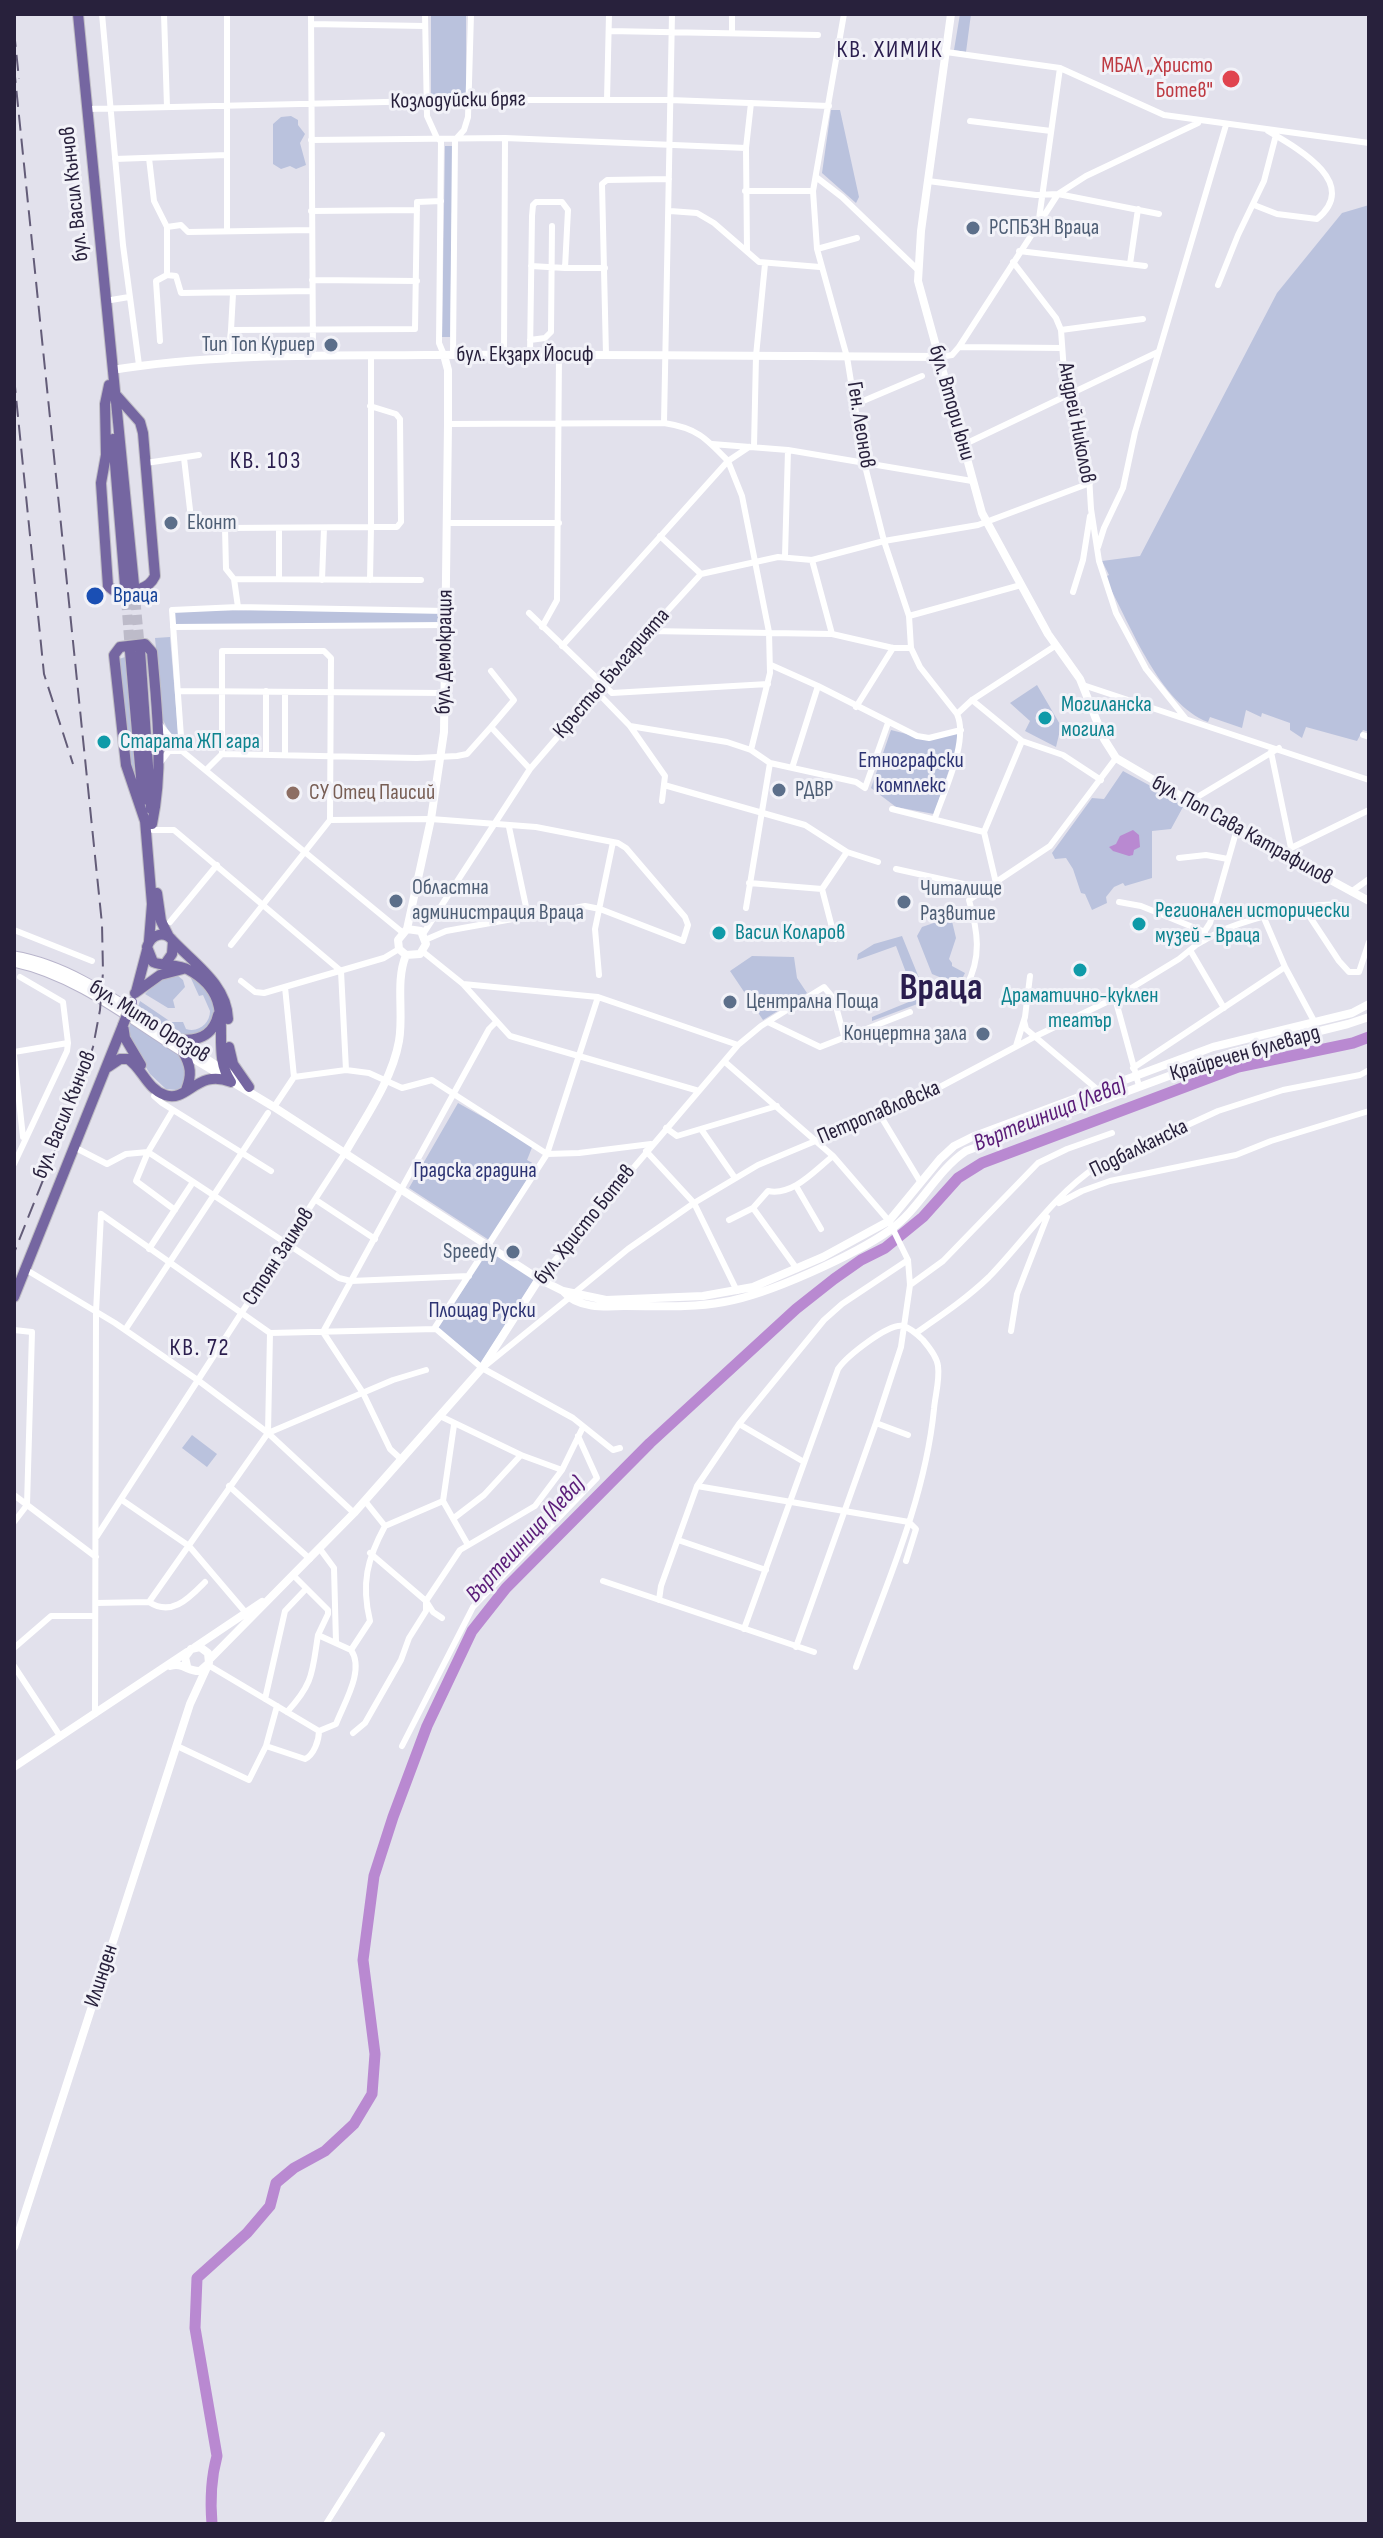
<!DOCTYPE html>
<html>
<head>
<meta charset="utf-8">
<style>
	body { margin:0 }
	#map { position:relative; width:1383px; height:2538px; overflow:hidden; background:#e2e1ec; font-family:"Sofia Sans Condensed",sans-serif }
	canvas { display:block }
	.frame { position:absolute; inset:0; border:16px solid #28213c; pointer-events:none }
</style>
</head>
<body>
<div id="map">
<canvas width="1383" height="2538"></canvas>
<div class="frame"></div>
</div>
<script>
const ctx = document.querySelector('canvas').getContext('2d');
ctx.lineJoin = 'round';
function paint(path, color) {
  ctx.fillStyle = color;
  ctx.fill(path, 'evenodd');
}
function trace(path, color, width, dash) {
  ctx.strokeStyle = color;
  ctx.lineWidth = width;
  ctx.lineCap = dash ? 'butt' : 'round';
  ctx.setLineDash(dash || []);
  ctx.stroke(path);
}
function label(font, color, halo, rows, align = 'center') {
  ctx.font = font + ' "Sofia Sans Condensed",sans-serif';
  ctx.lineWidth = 6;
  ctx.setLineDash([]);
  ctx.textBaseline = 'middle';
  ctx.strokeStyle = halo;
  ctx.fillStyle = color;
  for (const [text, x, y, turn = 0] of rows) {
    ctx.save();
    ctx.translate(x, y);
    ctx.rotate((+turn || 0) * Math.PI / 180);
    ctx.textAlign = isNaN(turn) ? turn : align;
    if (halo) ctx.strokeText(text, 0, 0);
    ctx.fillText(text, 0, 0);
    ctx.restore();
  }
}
paint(new Path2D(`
	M431,14H466V96H431Z
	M960,14H971L966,52L954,50Z
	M831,110H840L859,197L856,203L822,173Z
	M291,116L298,120V125L305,134L300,143L306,165L296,169L290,166L281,169L273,164V124L281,117Z
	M445,146H453L450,337H442Z
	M1369,205V732L1363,730L1357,741L1306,727L1302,738L1290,730V723L1262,713L1261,717L1246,710L1242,728L1210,717L1208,722C1160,704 1131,626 1107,582L1105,577L1109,575L1102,561L1140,556L1277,293L1342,213Z
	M172,610L446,611V625L173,627Z
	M170,637L179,742L170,734L163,720L155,638Z
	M125,657L136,786L131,765L119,659Z
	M1037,685L1061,726L1056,747L1025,731L1030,721L1010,703Z
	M891,730L930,740L957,733L960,738L934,814L896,807L871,788Z
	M1123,771L1182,803L1183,807L1171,829L1152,831V878L1125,886L1123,883L1114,887L1106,897L1107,903L1092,910L1085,894L1081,893L1073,869L1066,858L1055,859L1052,853L1092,798L1104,799Z
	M951,917L956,938L949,959L952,963V966L965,973L959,985L932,974L917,936L922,927Z
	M902,936L928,1000L872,1021V1017L916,999L896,946L857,960L858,954L874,944Z
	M752,956L794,957L797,978L807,993L763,1020L730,971Z
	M189,974C196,980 207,988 212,996C226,1020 197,1044 175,1034C161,1029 149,1018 137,1010L140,1001L171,1022H183L186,1029C199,1033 210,1023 210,1011L203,995L199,996Z
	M177,975L183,980L185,987L173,1000L175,1008H168L145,994L160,977Z
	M131,1023L182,1057L187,1065L184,1085L177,1090L166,1089L150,1074L126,1034Z
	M458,1103L533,1145L527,1160L536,1165L489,1240L409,1188Z
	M489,1250L534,1279L481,1363L438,1328Z
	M192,1435L217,1454L207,1467L182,1448Z`), '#bac2dd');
paint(new Path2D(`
	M1133,830L1139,835L1140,847L1134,850L1133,855L1129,856L1113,851L1109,847L1116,844L1120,836Z`), '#b989d1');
trace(new Path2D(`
	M212,2524C210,2500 211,2478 217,2456L195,2328L197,2278L247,2233L270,2206L276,2183L294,2168L325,2151L354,2124L372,2094L375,2054L363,1960L374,1876L393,1817L427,1726L472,1631L506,1588L650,1443L796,1309L834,1279L861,1260L885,1248L923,1217L958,1178L982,1163L1238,1067L1353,1043L1369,1037`), '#b989d1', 11);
trace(new Path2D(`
	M125,585L130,651
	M134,585L140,650`), '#bdbbc9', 10, [10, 5]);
const secondary = new Path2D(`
	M14,956C74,966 125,1007 176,1039
	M14,962C76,975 130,1019 183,1052`);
const primary = new Path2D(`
	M78,14L134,585
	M109,385L105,404L106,455L101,483L108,586L113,590C129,590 147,593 155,576L143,433L140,422L116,395
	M113,439L125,585
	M140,650L151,809
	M130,651L143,800
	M145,820L152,904L149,941
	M146,824L126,765L114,655L120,647L145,644L152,652C157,710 164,767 152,824
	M157,893L161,921L169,937
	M173,941C195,964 227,985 228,1019
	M165,964L172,954L173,941C165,930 151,934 147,947L153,962C164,967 177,963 189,970C243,1000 206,1046 231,1082
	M136,992L147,950
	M135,993L160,975L183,969
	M123,1025L125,1038L141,1065
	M176,1039C196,1042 213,1037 218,1015
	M229,1047L233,1064L249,1087
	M183,1052C191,1066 192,1075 186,1090
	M108,1067L120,1059H128C142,1068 147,1089 165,1095C188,1103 197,1068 231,1082
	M14,1297L123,1025`);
trace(secondary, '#b8b4cb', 11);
trace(primary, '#bebcc4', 12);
trace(new Path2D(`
	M102,14L123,245L139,365
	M164,14L167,107
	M311,14L313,356
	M425,14L427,116L437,138L441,141L439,343L444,355
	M844,14L813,191L817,249L847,357L864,462L884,541L909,616L911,648L920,667L957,714C969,741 944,791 935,818
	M311,24L424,26
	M609,31L818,35
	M732,33V14
	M946,52L1060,68L1164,115L1369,143
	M607,100L609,14
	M87,109L470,100H670L829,106
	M970,121L1051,131
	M311,140L505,138L746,148
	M149,158L154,201L167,227V275
	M115,159L227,155
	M816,177L842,197L917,269
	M928,181L1036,195L1058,194L1159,214
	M745,191H813
	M1254,205L1277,214L1317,219C1361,183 1297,148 1268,131
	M311,211L417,210
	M670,211L697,213L714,223L759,262L820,267
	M1039,219L1060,68
	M167,227L181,225L188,232L311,230
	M227,230V14
	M817,249L857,238
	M747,251L746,148L751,103
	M1019,251L1145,266
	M1013,262L1056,318L1061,330L1065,386L1088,459L1091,509L1099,561L1116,613L1146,669L1186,719
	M1130,264L1138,209
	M565,268H605
	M312,280L417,281
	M1218,285L1238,235L1264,181L1276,135
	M233,294L231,330L415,329L417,202L441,201
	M105,301L129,297
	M1061,330L1143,319
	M530,340L545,338L551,332L552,226
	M160,341L156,281L167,275L176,276L181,293L312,291
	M959,347L1062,348
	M453,355L455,140L464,130L468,117L471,14
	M504,355L505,138
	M530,355L532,216L533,205L536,202H562L568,210L565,268L531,266
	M606,355L602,184L607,180L669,179
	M228,357L231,330
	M940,357L952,355L959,347L1058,194L1086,176L1198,123
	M856,404L922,376
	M370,406L396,414L400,419L401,522L397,527H371L370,580
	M664,423L672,14
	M448,424L664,423C697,428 706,438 728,461L749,447
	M712,444L788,450L972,481
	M963,445L1158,352
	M754,447L756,356L765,264
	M184,458L192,527L225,528
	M146,463L199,455
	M447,523H559
	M660,536L701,574
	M1098,547L1104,528L1123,488L1135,432L1226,125
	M785,556L788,450
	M812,560L832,634
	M234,579L421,580
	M279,579V528
	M322,580L324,528
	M1073,592L1083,560L1090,516
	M238,607L234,579L226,569L225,528L371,527V355
	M529,613L612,693L768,684
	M909,616L1021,585
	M173,627L446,625
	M542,627L557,600L559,355
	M649,631L832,634L893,648H911
	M562,646L728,461L742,496L769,632L770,673L751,750
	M771,665L818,686L917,736L929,738L961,730
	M491,671L514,700L491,727L530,769
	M1083,685L1369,780
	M178,691L445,693
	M266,691V755
	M285,692V755
	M597,692L630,726L665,776L662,801
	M972,700L1022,741L1063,755L1101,780
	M856,707L893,648
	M957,714L972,700L1055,646
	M160,725L182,751L402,932
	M630,726L727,742L751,750L770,763L856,782L865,788L888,723
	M1363,735L1369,737
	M182,751L172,610L238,607L446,611
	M1271,752L1291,848
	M222,754L417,758L457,756L467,754L491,727
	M160,763L169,751H182
	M792,768L818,686
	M206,770L222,754V651H324L331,658L330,820L231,945
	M664,785L805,825L847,852L878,862
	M1189,802L1279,748
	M892,809L984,832
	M330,820L431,819L536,827L618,843L626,848L685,917L688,925L683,941L600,909L585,906L446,931L425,940
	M509,827L528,916
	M153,830H174L341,971L346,1070
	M1285,856L1291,848L1369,810
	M1179,858L1206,855L1228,859
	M896,869L968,885L991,886
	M749,883L822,889
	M996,883L984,832L1022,741
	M1351,892L1369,879
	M1119,902L1141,906L1205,932
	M746,908L770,763
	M1304,908L1339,961L1349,972H1359L1369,942
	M1264,918L1285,967L1314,1021
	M170,922L217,865
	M14,930L92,961
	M423,934L530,769L649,631L701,574L778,557L812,560L884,541L978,525L1090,483
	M835,939L822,889L847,852
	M1198,944C1207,939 1216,933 1225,929C1251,919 1324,897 1348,907
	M1190,950L1224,1008
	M422,951L463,984L510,1036L699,1091
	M599,975L595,929L613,842
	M241,981L255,992L264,993L384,958L399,949
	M463,984L598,997L738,1045
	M966,987C982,957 978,932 969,900L1050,846L1116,758
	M1115,998L1139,1086
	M1024,1021L1026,1029L1098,1090L1105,1099
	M768,1022L820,1047L910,1012
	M1016,1046L1025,1017L1030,976
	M14,1052L68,1043
	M14,1055L23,1137
	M725,1062L833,1156L889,1221L908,1260L910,1285L901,1347L876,1423L796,1647
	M1133,1068L1285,967
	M294,1077L346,1070L369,1073L402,1088L432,1080L547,1154L579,1153L651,1144
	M156,1089L154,1096L162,1103L271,1171
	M274,1107L294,1077L285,987
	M173,1110L148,1152L136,1181L175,1210
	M880,1115L921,1183
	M666,1128L677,1136L777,1106
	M701,1129L735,1178
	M74,1147L107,1164L126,1154L148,1152L339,1278L351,1281L469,1276
	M646,1151L694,1203L737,1291
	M14,1164L67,1051L68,1043L63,1002L20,977
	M796,1186L821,1229
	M316,1200L375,1239
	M1059,1203L1082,1191L1110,1181L1236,1155L1271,1141L1369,1111
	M753,1208L797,1269
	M101,1214L270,1333L436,1329L482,1368L573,1418L613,1450L620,1448
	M729,1220L753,1208L768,1191C793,1196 814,1171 833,1156
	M149,1249L193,1182
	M25,1269L115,1323L199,1381L268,1433L354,1513
	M539,1279L738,1045L761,1026L824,987L834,999L844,1036
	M910,1285L943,1261L1038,1163L1067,1149L1112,1133
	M573,1294L628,1249L694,1203L758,1165L923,1096L1034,1037L1115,998L1179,959L1195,946L1210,923L1237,829
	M434,1329L547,1154L598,997
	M14,1330L32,1332L27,1505L14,1522
	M125,1330L268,1113
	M1011,1331L1017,1294L1047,1217
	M916,1333C942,1315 966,1299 989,1277C1024,1241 1054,1195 1096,1167L1218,1111L1283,1090L1360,1075L1369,1070
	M485,1366L569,1298
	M440,1416L521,1455L562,1470
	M876,1423L908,1435
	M739,1424L804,1462
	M454,1425L443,1501L468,1545
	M268,1433L270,1333
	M402,1460L390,1449L363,1393L323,1332L489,1029L496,1022
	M229,1486L310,1559
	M697,1486L909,1522L916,1529L906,1561
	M14,1495L96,1557
	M122,1500L189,1546L246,1613
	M365,1501L385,1526L443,1501
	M454,1518L484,1495L521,1455
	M97,1536L345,1153
	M678,1540L766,1570
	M320,1549L334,1568L336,1642
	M370,1553L426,1601L433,1612L442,1618
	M293,1575L328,1610V1614L318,1635L351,1650
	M603,1581L814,1652
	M659,1600L661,1586L697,1486L739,1424L824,1320L842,1304L908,1260
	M149,1602C172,1617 189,1598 205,1582
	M96,1603L149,1602L268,1433L393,1380L426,1370
	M744,1629L838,1369C846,1357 888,1323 903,1326C911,1328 918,1335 923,1340C929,1347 937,1357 938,1366C940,1380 935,1396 934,1409C925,1499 887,1583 856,1667
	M14,1648L51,1616H95
	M351,1650L370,1621C361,1584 367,1559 385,1526
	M208,1665L319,1731
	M14,1666L60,1736
	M265,1699L285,1611L304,1591
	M287,1712C314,1683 312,1672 318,1635
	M95,1714L96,1312L101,1214
	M319,1731L336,1724C344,1703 365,1670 351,1650
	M353,1733L365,1723L401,1660L409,1638L426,1611V1601L460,1550L535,1506L562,1470L583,1427
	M177,1746L249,1780L266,1746L305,1759C314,1755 319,1740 319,1731
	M266,1746L277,1706
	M402,1746L473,1607L597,1478L578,1436
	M326,2524L382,2435`), '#fff', 6);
trace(new Path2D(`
	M951,14L921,231L918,281L982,513L1048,634L1080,679L1104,739L1116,758L1237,829L1369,901
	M112,370C216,353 321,356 426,355C597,354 768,356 940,357
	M407,929L431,819L444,732L448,424V370L444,355
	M406,955L420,954L426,944L421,931L407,929
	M406,955L399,949L398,940L407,929
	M176,1039L245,1084
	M184,1053L274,1107L539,1279L563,1291L606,1300L703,1296L753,1287L823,1257L889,1221L940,1159L954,1146L972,1137L1213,1047L1352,1013L1369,1004
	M345,1153C364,1119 392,1081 399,1041C404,1013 395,982 406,955
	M564,1292C578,1309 606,1307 626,1306C659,1306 691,1308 724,1302C767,1295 853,1256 890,1230C920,1209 935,1172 966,1151L1231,1053L1348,1024L1369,1017
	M195,1647L262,1602
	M209,1660L354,1513L482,1368L539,1279
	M170,1666C183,1662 188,1672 200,1671L209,1663L208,1653L200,1647L191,1649L185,1657L187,1666
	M14,1767L187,1652
	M14,2247L190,1704L207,1667`), '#fff', 8);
trace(secondary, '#fff', 9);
trace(primary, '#7566a1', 10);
trace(new Path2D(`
	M14,31L19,79
	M14,67L102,924L103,972L100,1010L93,1047L82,1082L14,1253
	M14,377L44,674L73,764`), '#635c78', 2, [16, 8]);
const primaryBridge = new Path2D(`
	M123,1025L132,1002`);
trace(primaryBridge, '#bebcc4', 12, []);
trace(primaryBridge, '#7566a1', 10);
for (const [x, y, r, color] of [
	[1231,79,10,"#e0444e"],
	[973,228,8,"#5c6f8a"],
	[331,345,8,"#5c6f8a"],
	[171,523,8,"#5c6f8a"],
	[95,596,10,"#1a4fb4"],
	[1045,718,8,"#0f9aa8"],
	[104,742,8,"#0f9aa8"],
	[779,790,8,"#5c6f8a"],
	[293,793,8,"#8d6e63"],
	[396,901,8,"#5c6f8a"],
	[904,902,8,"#5c6f8a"],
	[1139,924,8,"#0f9aa8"],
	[719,933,8,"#0f9aa8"],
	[1080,970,8,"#0f9aa8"],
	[730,1002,8,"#5c6f8a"],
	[983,1034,8,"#5c6f8a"],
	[513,1252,8,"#5c6f8a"]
]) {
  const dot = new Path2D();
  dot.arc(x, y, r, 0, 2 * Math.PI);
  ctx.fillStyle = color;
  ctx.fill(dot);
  trace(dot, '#f2f2f8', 3);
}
label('22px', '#be3a42', '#f2f2f8', [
	["МБАЛ „Христо",1213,66],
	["Ботев\"",1213,91]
], 'right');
label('22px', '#28213c', '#f2f2f8', [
	["Козлодуйски бряг",458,101,-1],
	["бул. Васил Кънчов",75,194,-96],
	["бул. Екзарх Йосиф",525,355],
	["бул. Втори юни",951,403,74],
	["Андрей Николов",1076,423,79],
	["Ген. Леонов",860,425,81],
	["бул. Демокрация",445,652,-89],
	["Кръстьо Българията",612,674,-49],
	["бул. Поп Сава Катрафилов",1242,831,29],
	["бул. Мито Орозов",149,1022,32],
	["Крайречен булевард",1245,1054,-16],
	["Петропавловска",879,1113,-23],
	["бул. Васил Кънчов",65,1115,-68],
	["Подбалканска",1139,1149,-26],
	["бул. Христо Ботев",585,1225,-51],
	["Стоян Заимов",279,1257,-57],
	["Илинден",102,1976,-72]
]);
label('22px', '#4e5e75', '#f2f2f8', [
	["РСПБЗН Враца",989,228],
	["Тип Топ Куриер",315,345,"right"],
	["Еконт",187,523],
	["РДВР",795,790],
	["Областна",412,888],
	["администрация Враца",412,913],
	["Читалище",920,889],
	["Развитие",920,914],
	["Централна Поща",746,1002],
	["Концертна зала",967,1034,"right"],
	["Speedy",497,1252,"right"]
], 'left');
label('22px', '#164399', '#f2f2f8', [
	["Враца",113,596]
], 'left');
label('22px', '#0d838f', '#f2f2f8', [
	["Могиланска",1061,705],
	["могила",1061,730],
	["Старата ЖП гара",120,742],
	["Регионален исторически",1155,911],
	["музей - Враца",1155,936],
	["Васил Коларов",735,933],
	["Драматично-куклен",1080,996,"center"],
	["театър",1080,1021,"center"]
], 'left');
label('22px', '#2c3373', '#f2f2f8', [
	["Етнографски",911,761],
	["комплекс",911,786],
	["Градска градина",475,1171],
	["Площад Руски",482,1311]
]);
label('22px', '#785e54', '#f2f2f8', [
	["СУ Отец Паисий",309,793]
], 'left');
ctx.letterSpacing = '2px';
label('24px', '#2a1d4e', '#f2f2f8', [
	["КВ. ХИМИК",890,51],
	["КВ. 103",266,462],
	["КВ. 72",200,1349]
]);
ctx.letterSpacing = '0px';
label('italic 24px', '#5a1c78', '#f2f2f8', [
	["Въртешница (Лева)",1050,1115,-22],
	["Въртешница (Лева)",526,1540,-47]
]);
label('bold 38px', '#2a1d4e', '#f2f2f8', [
	["Враца",941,989]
]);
</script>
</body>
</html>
